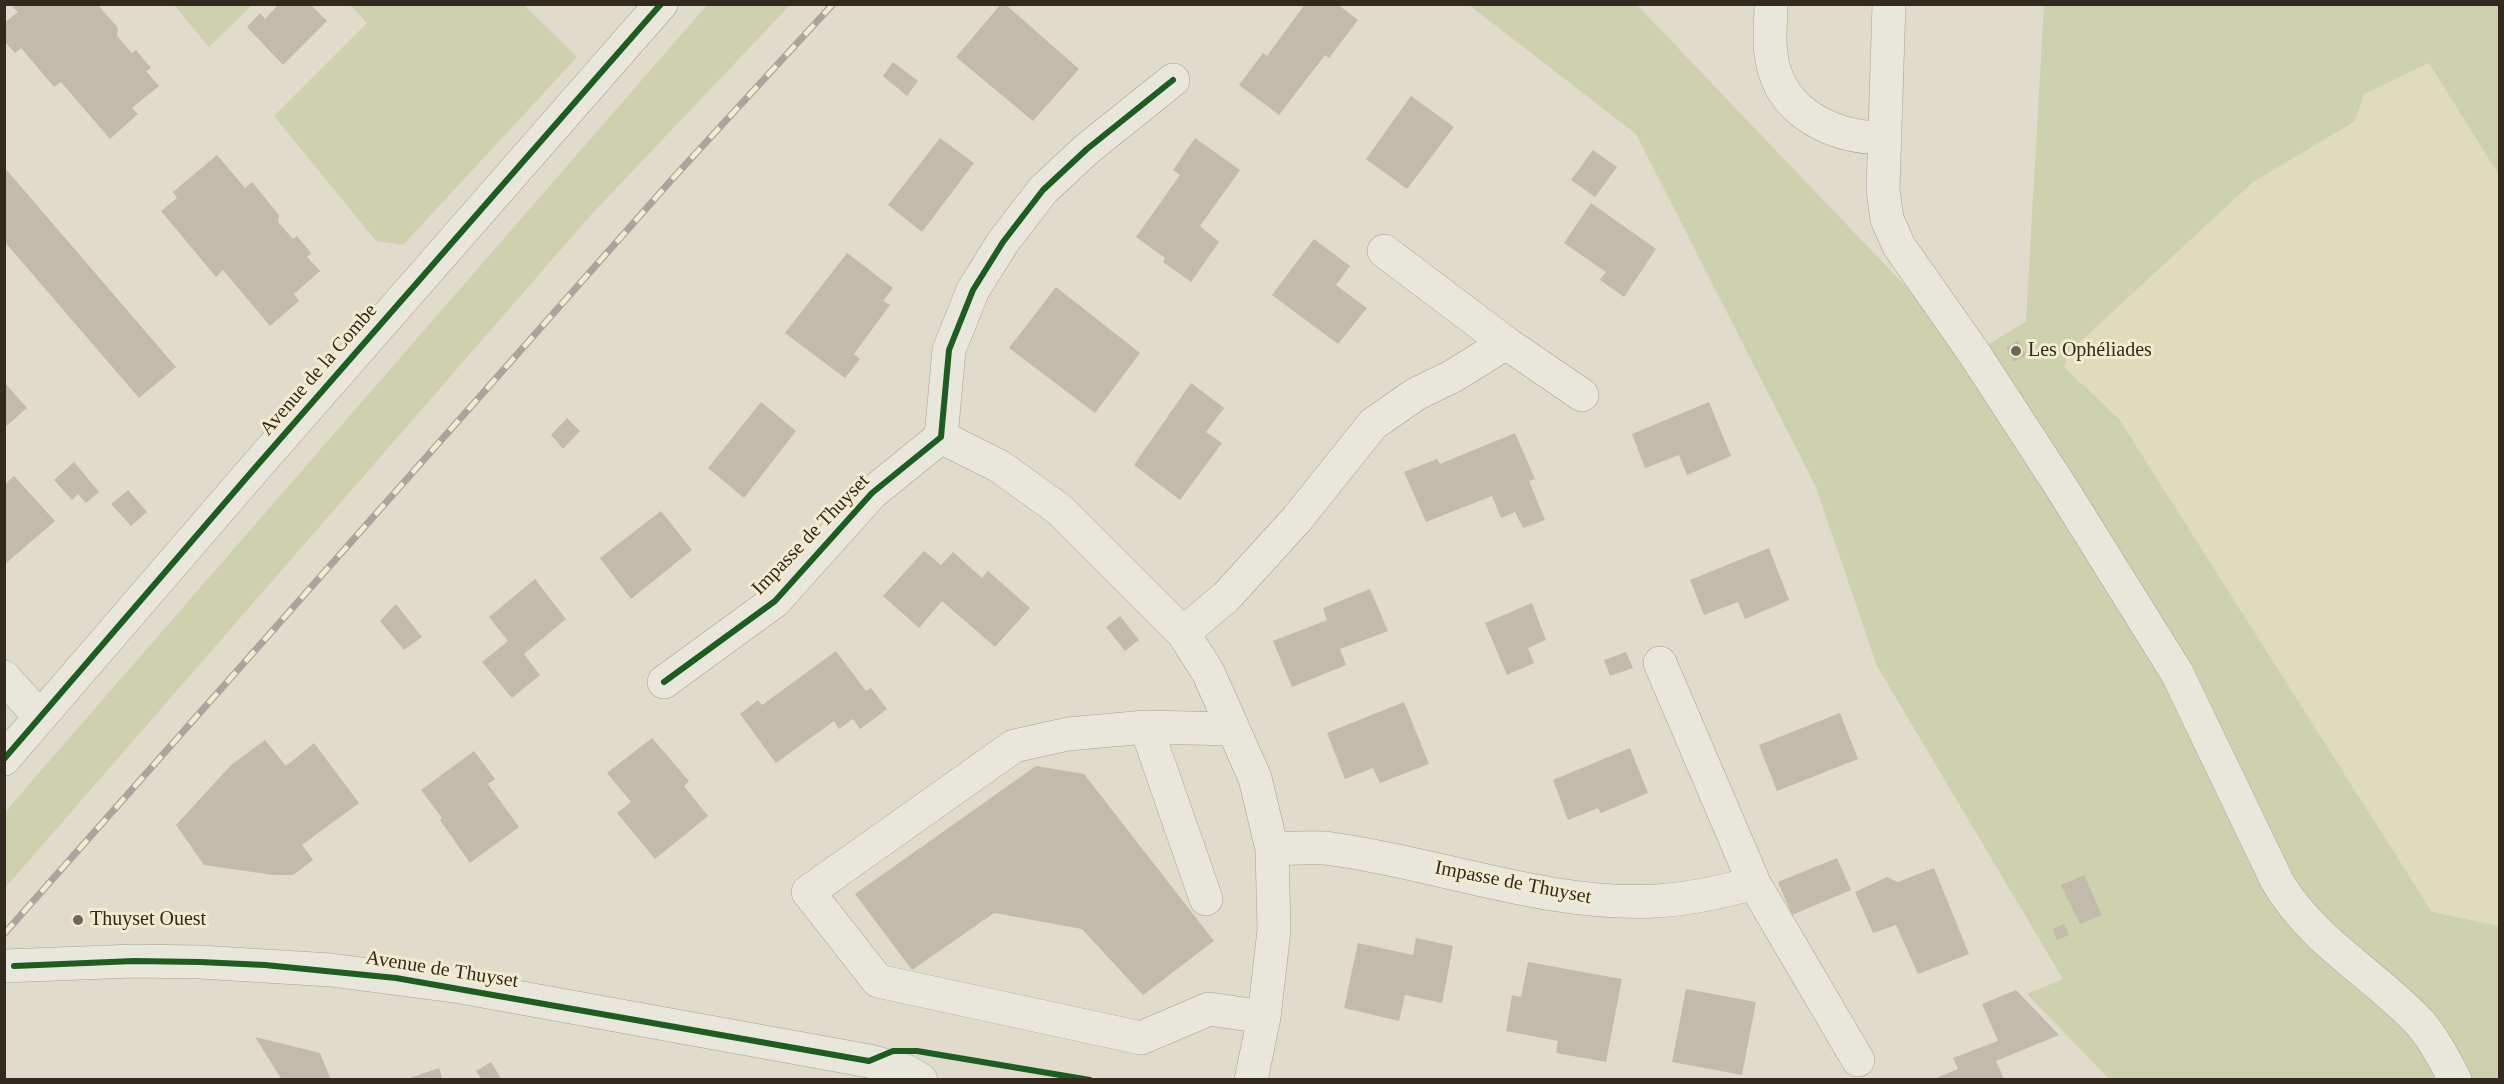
<!DOCTYPE html>
<html>
<head>
<meta charset="utf-8">
<style>
	body { margin:0 }
	#map { position:relative; width:2504px; height:1084px; overflow:hidden; background:#e0dbca; font-family:Georgia,serif }
	canvas { display:block }
	.frame { position:absolute; inset:0; border:6px solid #33291d; pointer-events:none }
</style>
</head>
<body>
<div id="map">
<canvas width="2504" height="1084"></canvas>
<div class="frame"></div>
</div>
<script>
const ctx = document.querySelector('canvas').getContext('2d');
ctx.lineJoin = 'round';
function paint(path, color) {
  ctx.fillStyle = color;
  ctx.fill(path, 'evenodd');
}
function trace(path, color, width, dash) {
  ctx.strokeStyle = color;
  ctx.lineWidth = width;
  ctx.lineCap = dash ? 'butt' : 'round';
  ctx.setLineDash(dash || []);
  ctx.stroke(path);
}
function label(font, color, halo, rows, align = 'center') {
  ctx.font = font + ' Georgia,serif';
  ctx.lineWidth = 6;
  ctx.setLineDash([]);
  ctx.textBaseline = 'middle';
  ctx.strokeStyle = halo;
  ctx.fillStyle = color;
  for (const [text, x, y, turn = 0] of rows) {
    ctx.save();
    ctx.translate(x, y);
    ctx.rotate((+turn || 0) * Math.PI / 180);
    ctx.textAlign = isNaN(turn) ? turn : align;
    if (halo) ctx.strokeText(text, 0, 0);
    ctx.fillText(text, 0, 0);
    ctx.restore();
  }
}
paint(new Path2D(`
	M2429,63L2499,175V926L2432,913L2119,419L2064,367L2070,350L2253,182L2355,121L2364,95Z`), '#e0dbbb');
paint(new Path2D(`
	M174,5H252L209,47Z
	M350,5H524L577,57L403,245L376,241L274,116L367,23Z
	M707,5H790L590,216L5,888V812Z
	M1469,5H1637L1912,293L1960,361L2026,322L2044,5H2499V175L2429,63L2364,94L2355,121L2253,182L2068,353L2064,367L2119,419L2432,912L2499,926V1079H2109L2027,994L2063,979L1877,666L1816,487L1636,134Z`), '#cdd1ad');
paint(new Path2D(`
	M16,4H97L118,28L117,36L132,53L136,50L151,68L146,71L159,86L132,108L138,114L110,139L61,82L54,87L21,48L15,53L4,41V23L18,12L13,7Z
	M279,4H310L327,21L283,65L247,27L260,13L265,19Z
	M1001,4H1005L1079,69L1033,121L956,57Z
	M1305,4H1337L1358,20L1329,58L1325,55L1279,115L1239,85L1263,53L1267,56Z
	M893,62L918,81L907,96L883,76Z
	M1411,96L1454,127L1407,189L1366,159Z
	M940,138L974,163L922,232L888,205Z
	M1195,138L1240,170L1200,226L1219,242L1191,282L1163,262L1165,258L1136,237L1180,175L1173,170Z
	M1593,150L1617,167L1595,197L1571,180Z
	M217,155L245,188L252,182L279,215L278,222L293,239L297,236L311,253L307,257L320,271L294,294L299,301L270,326L223,270L216,277L161,211L177,198L173,192Z
	M4,167L176,367L139,398L4,241Z
	M1591,203L1656,249L1624,297L1600,280L1606,272L1564,243Z
	M1314,239L1350,266L1336,285L1367,308L1338,344L1272,295Z
	M847,253L893,288L883,301L890,305L854,354L860,359L845,378L785,333Z
	M1056,287L1140,353L1095,413L1009,348Z
	M2018,341L2026,355L2014,362L2006,348Z
	M4,382L27,408L4,428Z
	M1191,383L1224,408L1206,432L1222,443L1180,500L1134,465Z
	M761,402L796,431L744,498L708,468Z
	M1709,402L1731,456L1687,475L1679,455L1645,468L1632,434Z
	M567,418L580,431L563,449L551,435Z
	M1515,433L1535,479L1529,481L1545,520L1523,528L1515,512L1501,518L1492,496L1426,522L1404,472L1437,459L1440,464Z
	M74,462L99,492L86,503L78,494L72,500L54,480Z
	M14,476L55,521L4,565V485Z
	M128,490L147,512L131,526L111,504Z
	M661,511L692,550L631,599L600,558Z
	M1769,548L1789,600L1745,619L1738,602L1704,615L1690,580Z
	M924,551L941,565L953,552L982,578L988,571L1030,608L995,647L942,601L919,628L883,596Z
	M535,579L566,619L524,654L540,675L512,698L482,662L508,641L489,617Z
	M1370,589L1388,631L1340,649L1346,665L1292,687L1273,641L1327,620L1323,608Z
	M1532,603L1546,640L1528,648L1534,663L1507,675L1485,623Z
	M396,604L422,637L404,650L380,621Z
	M1120,616L1139,640L1125,651L1106,627Z
	M836,651L866,691L871,688L887,709L860,729L853,719L839,729L834,721L776,763L740,714L758,700L762,705Z
	M1626,652L1633,668L1610,676L1604,660Z
	M1404,702L1429,764L1380,783L1373,768L1345,779L1327,733Z
	M1840,713L1858,759L1777,791L1759,745Z
	M652,738L689,781L684,786L708,816L655,859L617,813L631,802L607,773Z
	M265,740L286,766L314,743L359,803L302,845L313,860L293,875H273L204,865L176,825L231,765Z
	M1630,748L1648,793L1601,813L1598,808L1568,820L1553,780Z
	M474,751L495,779L488,784L519,827L470,863L440,820L442,818L421,790Z
	M1036,766L1084,774L1214,941L1143,995L1082,929L994,913L912,970L855,894Z
	M1837,858L1851,890L1792,915L1778,882Z
	M1934,868L1969,954L1918,974L1896,925L1873,933L1855,892L1887,877L1898,882Z
	M2084,875L2102,915L2080,924L2061,885Z
	M2064,924L2069,935L2057,940L2053,929Z
	M1416,938L1453,946L1442,1003L1405,995L1399,1021L1344,1008L1358,943L1413,955Z
	M1528,962L1622,979L1606,1062L1556,1053L1558,1041L1506,1031L1512,995L1521,997Z
	M1686,989L1756,1002L1742,1075L1672,1062Z
	M2016,990L2059,1035L1996,1061L2004,1079H1934L1958,1069L1953,1058L1998,1041L1982,1004Z
	M255,1037L320,1053L331,1080H282Z
	M491,1062L502,1080H482L476,1071Z
	M439,1068L443,1080H407V1079Z`), '#c4baab');
const minor = new Path2D(`
	M1771,4C1771,23 1768,42 1772,60C1781,114 1835,138 1884,138
	M1889,4L1883,190L1887,219L1899,246L1974,353L2063,490L2177,673L2277,881C2314,944 2373,972 2421,1024C2435,1041 2445,1060 2455,1080
	M1506,343L1582,395
	M941,437L999,466L1060,510L1183,633L1208,672L1255,778L1272,849L1274,930L1264,1017L1251,1080
	M1183,633L1226,597L1297,519L1373,424L1416,394L1453,376L1506,343L1384,251
	M4,677L40,717
	M664,682L775,601L872,493L941,437L949,350L973,290L1003,242L1043,190L1087,149L1173,80
	M1146,727L1206,899
	M1233,729L1146,727L1068,734L1014,746L808,892L878,981L1141,1038L1209,1009L1264,1017
	M4,759L254,469L661,4
	M1272,849C1291,849 1312,846 1332,849C1437,863 1549,907 1656,901C1690,899 1722,892 1754,883L1660,663
	M1754,883L1858,1060
	M4,966L134,961L200,962L331,970L461,987L869,1061L906,1071L921,1080`);
trace(minor, '#a5a094', 34);
trace(minor, '#e9e6db', 33);
const rail = new Path2D(`
	M4,934L675,176L833,4`);
trace(rail, '#a8a59c', 7);
trace(rail, '#f2ebcf', 4.5, [14]);
trace(new Path2D(`
	M664,682L775,601L872,493L941,437L949,350L973,290L1003,242L1043,190L1087,149L1173,80
	M4,759L254,469L661,4
	M14,966L134,961L200,962L265,965L396,978L869,1061L893,1051H917L1090,1080`), '#1b5e20', 6);
for (const [x, y, r, color] of [
	[2016,351,6,"#70675a"],
	[78,920,6,"#70675a"]
]) {
  const dot = new Path2D();
  dot.arc(x, y, r, 0, 2 * Math.PI);
  ctx.fillStyle = color;
  ctx.fill(dot);
  trace(dot, '#f2ebcf', 2);
}
label('20px', '#33291d', '#f2ebcf', [
	["Les Ophéliades",2028,351],
	["Thuyset Ouest",90,920]
], 'left');
label('20px', '#33291d', '#f2ebcf', [
	["Avenue de la Combe",319,370,-49],
	["Impasse de Thuyset",811,535,-46],
	["Impasse de Thuyset",1513,883,11],
	["Avenue de Thuyset",442,970,9]
]);
</script>
</body>
</html>
